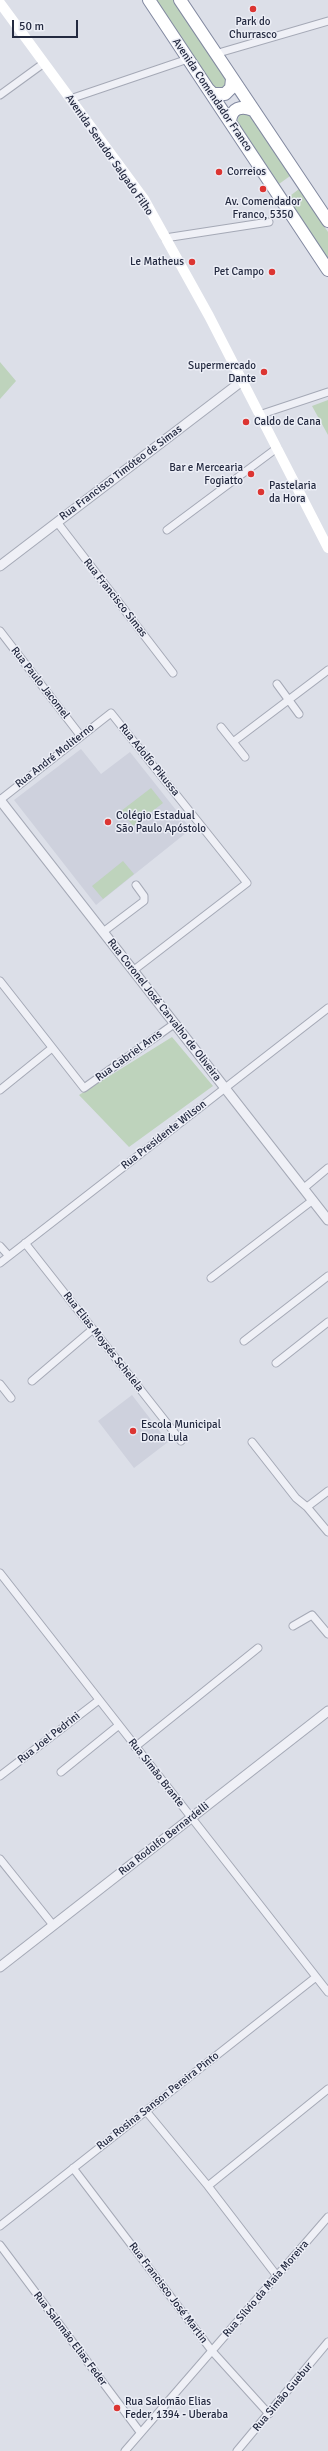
<!DOCTYPE html>
<html>
<head>
<meta charset="utf-8">
<style>
	body { margin:0 }
	#map { position:relative; width:328px; height:2451px; overflow:hidden; background:#dcdfe8; font-family:Signika,sans-serif }
	canvas { display:block }
	.scale { position:absolute; left:12px; top:20px; width:66px; height:18px; box-sizing:border-box; border:2px solid #242a40; border-top:0; padding-left:5px; font-size:12px; line-height:14px; white-space:nowrap; color:#242a40; -webkit-text-stroke:3px #eceef6; paint-order:stroke }
</style>
</head>
<body>
<div id="map">
<canvas width="328" height="2451"></canvas>
<div class="scale">50 m</div>
</div>
<script>
const ctx = document.querySelector('canvas').getContext('2d');
ctx.lineJoin = 'round';
function paint(path, color) {
  ctx.fillStyle = color;
  ctx.fill(path, 'evenodd');
}
function trace(path, color, width, dash) {
  ctx.strokeStyle = color;
  ctx.lineWidth = width;
  ctx.lineCap = dash ? 'butt' : 'round';
  ctx.setLineDash(dash || []);
  ctx.stroke(path);
}
function label(font, color, halo, rows, align = 'center') {
  ctx.font = font + ' Signika,sans-serif';
  ctx.lineWidth = 3;
  ctx.setLineDash([]);
  ctx.textBaseline = 'middle';
  ctx.strokeStyle = halo;
  ctx.fillStyle = color;
  for (const [text, x, y, turn = 0] of rows) {
    ctx.save();
    ctx.translate(x, y);
    ctx.rotate((+turn || 0) * Math.PI / 180);
    ctx.textAlign = isNaN(turn) ? turn : align;
    if (halo) ctx.strokeText(text, 0, 0);
    ctx.fillText(text, 0, 0);
    ctx.restore();
  }
}
paint(new Path2D(`
	M81,749L101,774L130,752L191,829L96,905L14,800Z
	M132,1395L168,1442L134,1468L98,1421Z`), '#ced1dd');
paint(new Path2D(`
	M156,0H175L229,80L226,87L221,89L214,87Z
	M245,113L249,115L290,176L279,184L237,121L240,114Z
	M299,189L328,232V261L286,199Z
	M0,362L16,381L0,399Z
	M328,400V435L312,406Z
	M151,788L163,803L133,826L121,811Z
	M123,861L134,874L103,899L92,886Z
	M172,1037L213,1086L129,1147L79,1095Z`), '#bed3bc');
const minor = new Path2D(`
	M215,54L328,21
	M0,95L44,63
	M70,99L188,59
	M165,238L269,222
	M259,415L328,392
	M57,522L173,673
	M167,530L277,448
	M0,631L80,735
	M277,684L299,714
	M221,727L245,757
	M233,742L328,670
	M0,800L111,713L247,883L134,970
	M103,932L144,901V896L136,885
	M0,981L84,1088L174,1024
	M0,1090L52,1048
	M304,1188L328,1168
	M25,1243L181,1441
	M0,1246L9,1256
	M0,1263L328,1008
	M211,1278L313,1200
	M244,1341L328,1276
	M276,1363L328,1322
	M32,1381L93,1329
	M0,1384L11,1398
	M252,1442L296,1498L307,1507L328,1532
	M307,1507L328,1491
	M0,1573L328,1992
	M293,1626L312,1615L328,1634
	M135,1747L258,1648
	M61,1772L119,1725
	M0,1776L99,1700
	M0,1859L53,1925
	M146,2111L208,2186L277,2276
	M73,2168L212,2351L269,2414
	M208,2186L328,2089
	M0,2226L316,1977
	M0,2245L140,2432
	M125,2451L328,2217
	M237,2451L328,2342`);
const tertiary = new Path2D(`
	M0,566L242,381
	M0,800L328,1220
	M0,1967L328,1711`);
const trunk = new Path2D(`
	M149,0L328,270
	M180,0L328,221
	M208,89L213,94H225L231,88L232,79
	M230,122C231,108 241,105 253,110`);
trace(minor, '#a5a9b6', 9);
trace(tertiary, '#a5a9b6', 11);
trace(trunk, '#8289a0', 14);
trace(minor, '#eff0f6', 7);
trace(tertiary, '#eff0f6', 9);
trace(new Path2D(`
	M0,3L144,199L209,316L328,548`), '#fff', 10);
trace(trunk, '#fff', 12);
for (const [x, y, r, color] of [
	[253,9,4,"#dc3532"],
	[219,172,4,"#dc3532"],
	[263,189,4,"#dc3532"],
	[192,262,4,"#dc3532"],
	[272,272,4,"#dc3532"],
	[264,372,4,"#dc3532"],
	[246,422,4,"#dc3532"],
	[251,474,4,"#dc3532"],
	[261,492,4,"#dc3532"],
	[108,822,4,"#dc3532"],
	[133,1431,4,"#dc3532"],
	[117,2408,4,"#dc3532"]
]) {
  const dot = new Path2D();
  dot.arc(x, y, r, 0, 2 * Math.PI);
  ctx.fillStyle = color;
  ctx.fill(dot);
  trace(dot, '#eceef6', 1.5);
}
label('11px', '#242a40', '#eceef6', [
	["Park do",253,22,"center"],
	["Churrasco",253,35,"center"],
	["Correios",227,172],
	["Av. Comendador",263,202,"center"],
	["Franco, 5350",263,215,"center"],
	["Le Matheus",184,262,"right"],
	["Pet Campo",264,272,"right"],
	["Supermercado",256,366,"right"],
	["Dante",256,379,"right"],
	["Caldo de Cana",254,422],
	["Bar e Mercearia",243,468,"right"],
	["Fogiatto",243,481,"right"],
	["Pastelaria",269,486],
	["da Hora",269,499],
	["Colégio Estadual",116,816],
	["São Paulo Apóstolo",116,829],
	["Escola Municipal",141,1425],
	["Dona Lula",141,1438],
	["Rua Salomão Elias",125,2402],
	["Feder, 1394 - Uberaba",125,2415]
], 'left');
label('11px', '#242a40', '#eceef6', [
	["Avenida Comendador Franco",212,95,56],
	["Avenida Senador Salgado Filho",109,155,55],
	["Rua Francisco Timóteo de Simas",121,473,-37],
	["Rua Francisco Simas",115,598,52],
	["Rua Paulo Jacomel",40,683,52],
	["Rua André Moliterno",55,756,-38],
	["Rua Adolfo Pikussa",149,760,51],
	["Rua Coronel José Carvalho de Oliveira",164,1010,52],
	["Rua Gabriel Arns",129,1056,-36],
	["Rua Presidente Wilson",164,1135,-38],
	["Rua Elias Moysés Schelela",103,1342,52],
	["Rua Joel Pedrini",49,1738,-38],
	["Rua Simão Brante",156,1773,52],
	["Rua Rodolfo Bernardelli",164,1839,-38],
	["Rua Rosina Sanson Pereira Pinto",158,2101,-38],
	["Rua Sílvio da Maia Moreira",266,2289,-49],
	["Rua Francisco José Martin",168,2293,53],
	["Rua Salomão Elias Feder",70,2339,53],
	["Rua Simão Guebur",283,2397,-50]
]);
</script>
</body>
</html>
